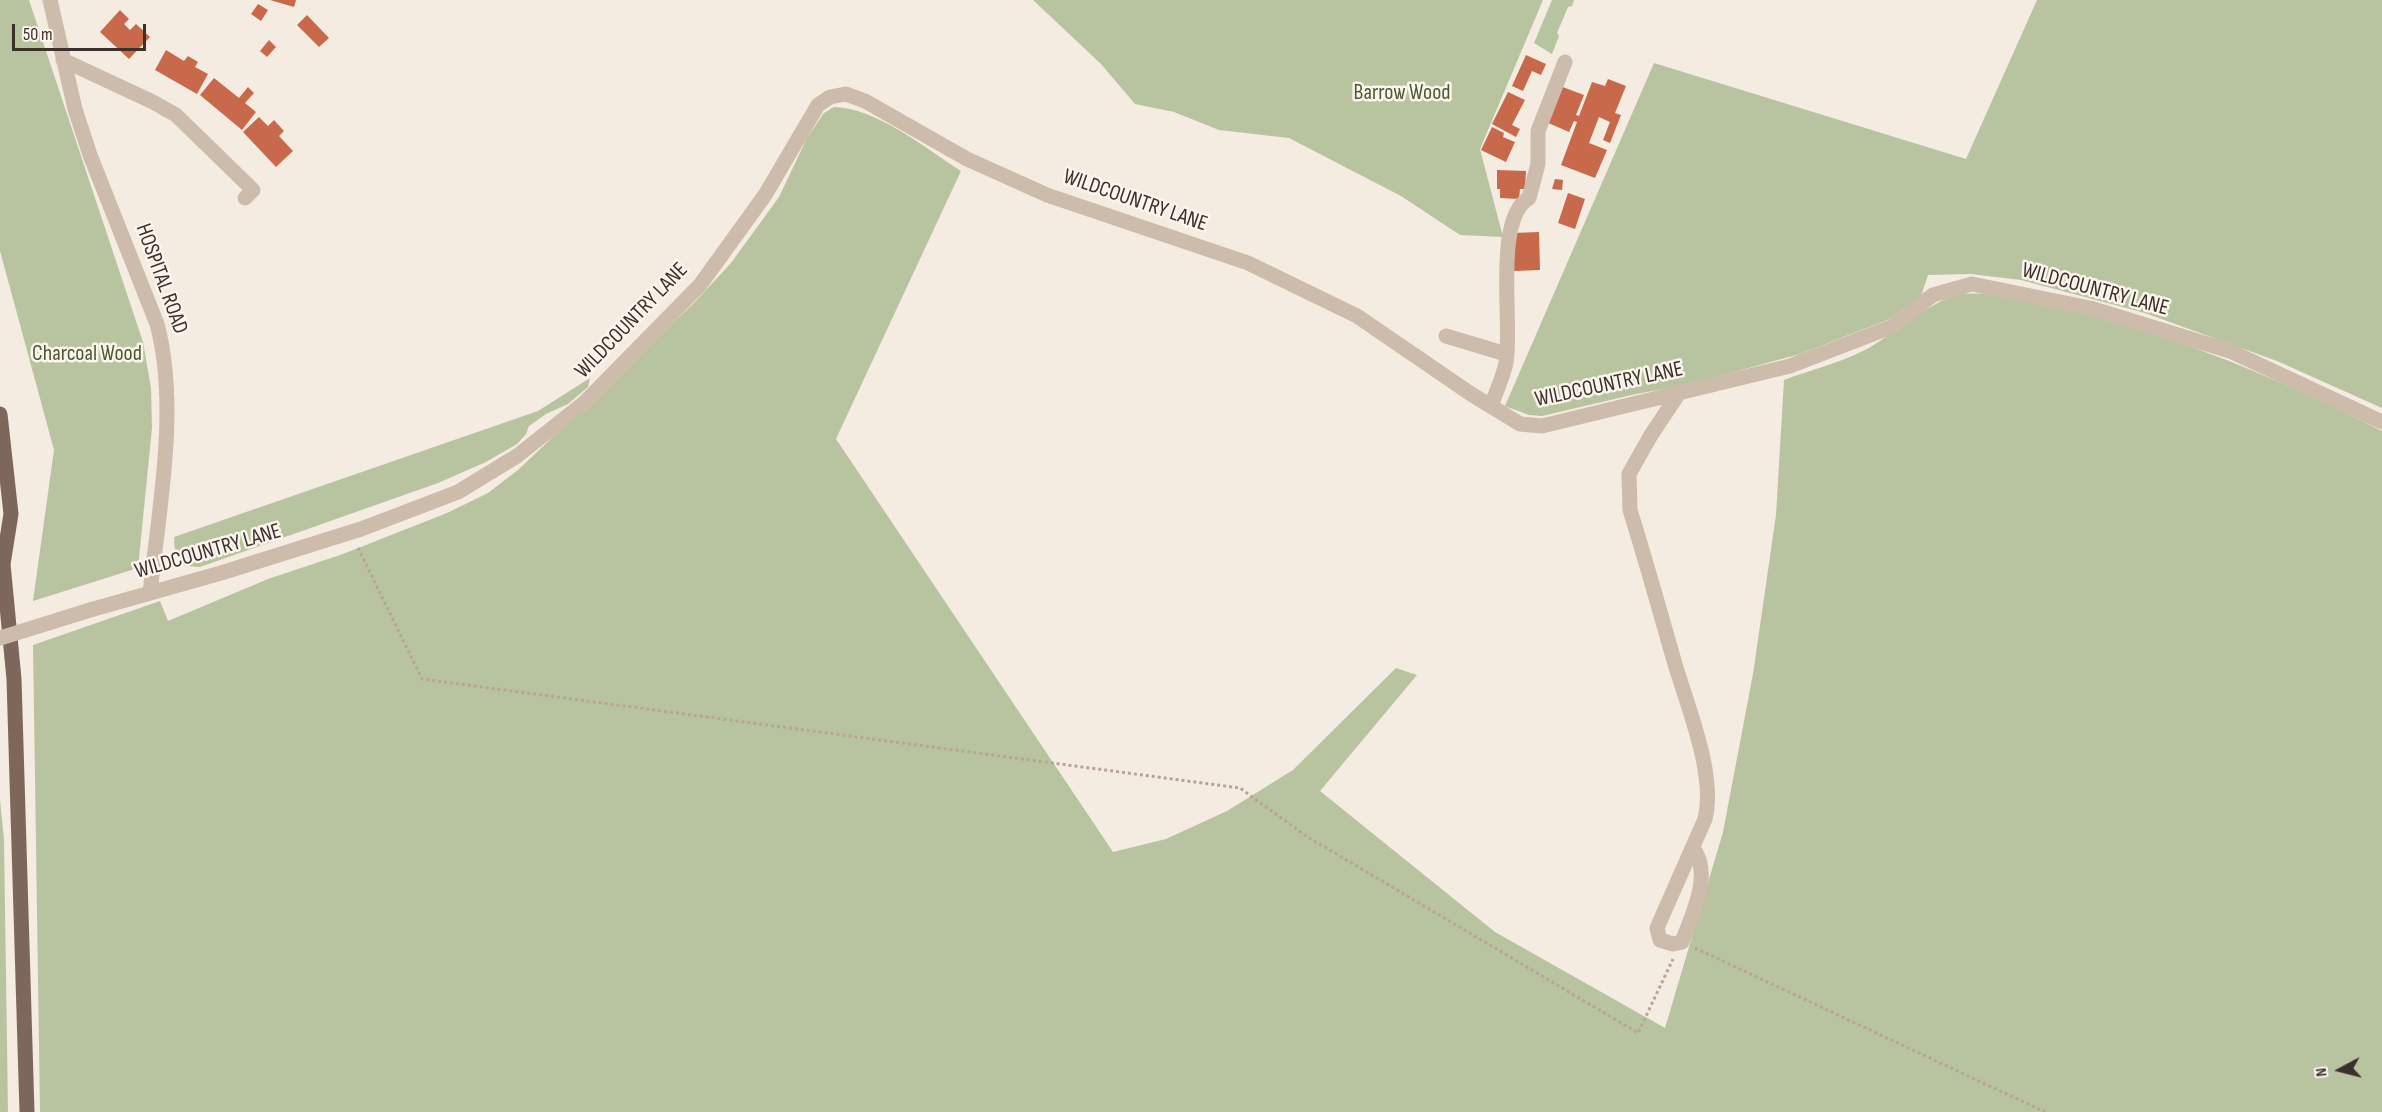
<!DOCTYPE html>
<html>
<head>
<meta charset="utf-8">
<style>
	body { margin:0 }
	#map { position:relative; width:2382px; height:1112px; overflow:hidden; background:#f4ebe1; font-family:"Sofia Sans Condensed",sans-serif }
	canvas { display:block }
	.north { position:absolute; left:2310px; top:1040px; width:60px; height:60px; -webkit-text-stroke:4px #fbf5ee; paint-order:stroke; rotate:263deg; font-size:16px; font-weight:700; line-height:24px; text-align:center; color:#3b302b }
	.north::after { content:''; display:block; margin:auto; width:21px; height:27px; background:#3b302b; clip-path:polygon(50% 0,100% 100%,50% 72%,0 100%) }
	.scale { position:absolute; left:12px; top:24px; width:134px; height:27px; box-sizing:border-box; border:3px solid #3b302b; border-top:0; padding-left:8px; font-size:18px; line-height:21px; white-space:nowrap; color:#3b302b; -webkit-text-stroke:4px #fbf5ee; paint-order:stroke }
</style>
</head>
<body>
<div id="map">
<canvas width="2382" height="1112"></canvas>
<div class="north">N</div>
<div class="scale">50 m</div>
</div>
<script>
const ctx = document.querySelector('canvas').getContext('2d');
ctx.lineJoin = 'round';
function paint(path, color) {
  ctx.fillStyle = color;
  ctx.fill(path, 'evenodd');
}
function trace(path, color, width, dash) {
  ctx.strokeStyle = color;
  ctx.lineWidth = width;
  ctx.lineCap = dash ? 'butt' : 'round';
  ctx.setLineDash(dash || []);
  ctx.stroke(path);
}
function label(font, color, halo, rows, align = 'center') {
  ctx.font = font + ' "Sofia Sans Condensed",sans-serif';
  ctx.lineWidth = 5;
  ctx.setLineDash([]);
  ctx.textBaseline = 'middle';
  ctx.strokeStyle = halo;
  ctx.fillStyle = color;
  for (const [text, x, y, turn = 0] of rows) {
    ctx.save();
    ctx.translate(x, y);
    ctx.rotate((+turn || 0) * Math.PI / 180);
    ctx.textAlign = isNaN(turn) ? turn : align;
    if (halo) ctx.strokeText(text, 0, 0);
    ctx.fillText(text, 0, 0);
    ctx.restore();
  }
}
paint(new Path2D(`
	M0,0H29L143,342L151,388L152,428L138,568L33,601L54,450L0,251Z
	M1033,0H1543L1480,149L1503,237L1460,235L1401,196L1289,138L1219,130L1174,112L1135,104L1101,64Z
	M1552,0H1574L1572,6L1568,7L1557,33L1559,36L1552,54L1534,43Z
	M2037,0H2382V408L2277,361L2145,313L2021,280L1971,274L1928,275L1921,296L1906,310L1887,320L1800,354L1686,385L1636,394L1542,416L1529,415L1505,406L1654,63L1966,159Z
	M834,107C877,108 925,148 961,171L836,439L1113,852L1166,839L1227,811L1293,770L1396,668L1417,675L1320,791L1495,932L1665,1028L1723,832L1753,674L1776,515L1784,380C1810,370 1840,363 1865,350C1892,336 1930,301 1958,295C1983,290 2010,298 2034,303C2156,326 2272,375 2382,431V1112H40L33,645L160,601L168,621L268,579L343,554L447,513L488,493L518,470L692,305L731,263L779,197L807,138L824,113Z
	M590,378L588,387L568,404L546,414L529,426L526,434L517,444L486,462L438,483L200,567L184,566L175,553L174,537L538,411Z
	M0,799L4,840L8,1112H0Z`), '#b8c4a0');
paint(new Path2D(`
	M270,0H296L294,7Z
	M258,4L268,10L261,21L251,14Z
	M120,10L129,19L124,24L130,30L136,24L150,37L129,59L100,32Z
	M307,15L329,38L319,47L297,25Z
	M269,40L276,47L267,57L260,51Z
	M166,50L184,61L188,56L198,62L195,67L208,74L197,94L155,70Z
	M1526,55L1546,64L1541,75L1532,71L1523,91L1512,86Z
	M214,78L239,98L248,87L254,93L245,103L256,112L242,130L200,95Z
	M1608,79L1626,86L1615,113L1621,115L1610,143L1603,140L1610,122L1599,117L1589,143L1607,150L1595,178L1561,165L1577,122L1574,121L1569,132L1546,122L1560,86L1584,95L1576,115L1579,116L1592,82L1605,86Z
	M1508,92L1525,100L1512,125L1520,129L1516,137L1492,124Z
	M259,117L268,126L274,120L284,131L279,136L293,151L276,167L243,132Z
	M1492,127L1504,133L1503,137L1515,142L1506,162L1481,150Z
	M1497,170L1526,171L1525,189H1520L1519,199L1500,198V189H1497Z
	M1555,179L1563,180L1562,190L1552,189Z
	M1568,193L1585,199L1575,229L1558,223Z
	M1539,232L1540,270L1514,271L1513,233Z`), '#c8694b');
trace(new Path2D(`
	M358,548L422,679L1240,788L1306,836L1638,1033L1673,959
	M1695,948L2045,1112`), '#b9a596', 3, [3, 3]);
trace(new Path2D(`
	M50,0L75,109L90,155L157,324C179,406 159,508 150,593
	M63,60L153,102L176,115L253,190L245,198
	M1446,336L1506,354
	M1679,393L1651,435L1629,474L1630,510C1646,561 1660,612 1675,664C1688,708 1716,775 1705,819L1657,928L1660,940L1673,944L1682,942C1692,915 1713,874 1693,848
	M1491,406C1496,392 1503,377 1506,363C1513,325 1493,219 1529,198L1538,164V131L1565,62
	M90,610L221,573L361,529L458,492L517,456L585,402L700,285L765,195L818,105L830,97L846,94L865,101L967,159L1047,195L1248,263L1357,316L1471,394L1520,424L1542,426L1790,366L1891,327L1933,295L1972,284L2090,308L2230,351L2382,422`), '#cdbbac', 15);
trace(new Path2D(`
	M0,414L11,514L3,564L14,679L27,1112`), '#7d675c', 15);
trace(new Path2D(`
	M0,638L90,610`), '#cdbbac', 15);
label('22px', '#4a5a2e', '#fbf5ee', [
	["Barrow Wood",1402,93],
	["Charcoal Wood",87,354]
]);
label('22px', '#3b302b', '#fbf5ee', [
	["WILDCOUNTRY LANE",1135,201,19],
	["HOSPITAL ROAD",161,279,70],
	["WILDCOUNTRY LANE",2095,290,15],
	["WILDCOUNTRY LANE",632,321,-46],
	["WILDCOUNTRY LANE",1609,385,-12],
	["WILDCOUNTRY LANE",208,552,-16]
]);
</script>
</body>
</html>
